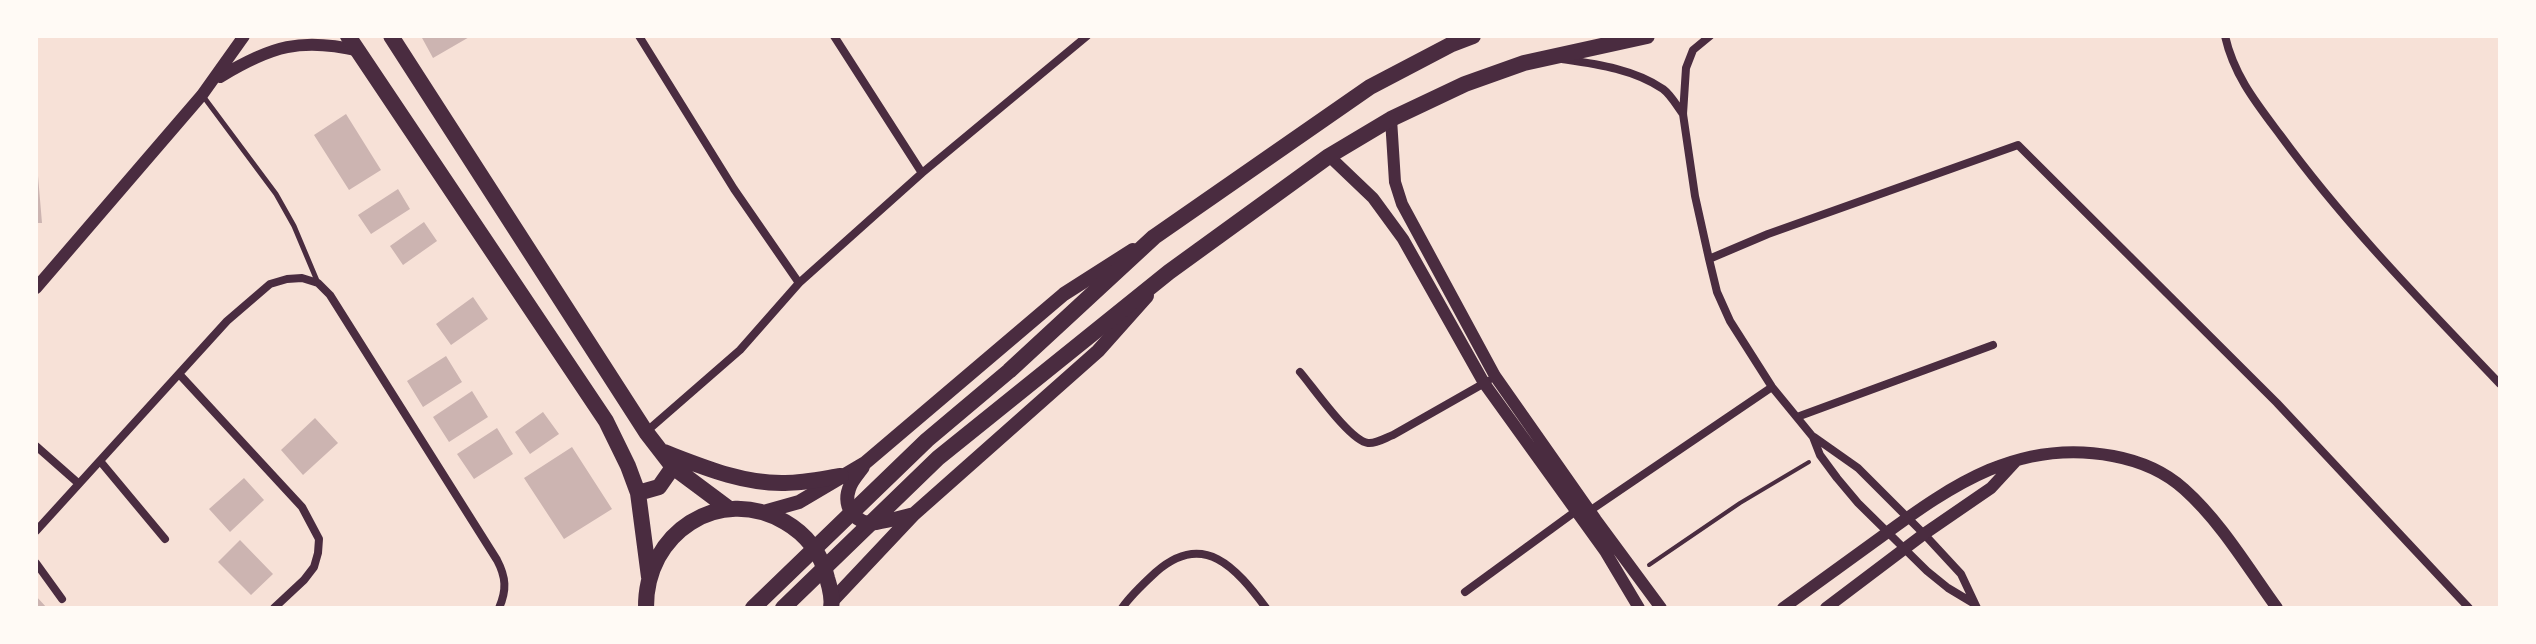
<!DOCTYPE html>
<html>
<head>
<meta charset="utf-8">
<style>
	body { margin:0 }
	#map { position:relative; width:2536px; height:644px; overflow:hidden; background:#f7e1d7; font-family:Ubuntu,sans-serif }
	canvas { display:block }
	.frame { position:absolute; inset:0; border:38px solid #fffaf5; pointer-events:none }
</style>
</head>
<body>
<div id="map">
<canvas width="2536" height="644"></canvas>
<div class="frame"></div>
</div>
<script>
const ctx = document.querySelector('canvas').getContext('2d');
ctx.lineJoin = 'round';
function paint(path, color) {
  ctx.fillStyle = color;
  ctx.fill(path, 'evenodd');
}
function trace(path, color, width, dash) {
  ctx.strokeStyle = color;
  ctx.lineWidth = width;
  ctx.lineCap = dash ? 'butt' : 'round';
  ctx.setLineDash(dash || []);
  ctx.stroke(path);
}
paint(new Path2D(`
	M421,36H471L433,58Z
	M346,114L381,170L349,190L314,135Z
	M38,176L42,223H36V177Z
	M398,189L410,209L371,234L358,215Z
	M424,222L437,241L403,265L390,246Z
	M473,297L488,319L451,345L436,324Z
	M446,356L462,382L423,407L407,381Z
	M472,391L488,417L449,442L433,417Z
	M543,412L559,434L530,454L515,432Z
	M315,418L338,443L303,475L281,450Z
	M497,428L513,454L474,479L457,454Z
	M572,447L612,509L564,539L524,478Z
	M244,478L264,500L230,532L209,509Z
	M240,540L273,574L251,595L218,562Z
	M36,596L47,608H36Z`), '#ccb4b1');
trace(new Path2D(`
	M1649,565L1740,503L1809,462`), '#4a2c40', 4);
trace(new Path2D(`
	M203,96L276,194L294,226L318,283`), '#4a2c40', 5);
trace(new Path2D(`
	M639,36L734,189L799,283
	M834,36L922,173
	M1710,36L1693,50L1686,68L1683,114L1695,196L1709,259L1717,292L1730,321L1772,387L1813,437L1820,455L1837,478L1858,503L1927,571L1948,588L1973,603
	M2225,36C2234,76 2257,104 2281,136C2346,225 2424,304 2500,384
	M1562,59C1596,64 1634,69 1663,89C1671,95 1677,106 1683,114
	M1709,259L1768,234L2018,145L2277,403L2469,608
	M1300,372C1313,387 1350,441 1368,443C1376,444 1385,438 1393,435L1488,381
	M180,375L302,507L319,539L318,553L314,567L304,580L274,608
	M1797,417L1993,345
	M647,431L740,350L799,283L922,173L1087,36
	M1814,437L1858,468L1924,534L1961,574L1977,608
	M36,446L78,483
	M100,461L165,539
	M1588,512L1772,387
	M36,531L227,321L270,284L287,279L302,278L318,283L330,295L497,560C506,577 507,590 499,608
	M36,563L62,599
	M1465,592L1576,511
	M1122,608C1131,595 1144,583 1156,572C1204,530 1236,568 1266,608`), '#4a2c40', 8);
trace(new Path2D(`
	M220,77C271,46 301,37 360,51
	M1391,119L1395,182L1402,204L1495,376L1596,520L1661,608
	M1329,156L1373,198L1403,239L1484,383L1605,551L1639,608
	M36,288L202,95L244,36
	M1783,608C1816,584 1849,560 1881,537C1953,484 2020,438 2113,456C2140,461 2164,471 2184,489C2221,522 2248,568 2277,608
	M1826,608L1924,534L1991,488L2015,462`), '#4a2c40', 12);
trace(new Path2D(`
	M863,467C858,474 851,481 849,489C842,508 857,525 876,523C889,521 902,517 914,514
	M767,511L799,502L865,463L1064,294L1133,250
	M832,601L914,514L1098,351L1147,296`), '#4a2c40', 14);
trace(new Path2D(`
	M348,36L606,421L628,466L638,493L649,577
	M391,36L646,432L673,467L728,508
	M664,452C703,467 743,484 785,483C803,483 822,479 841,476
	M638,493L659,487L673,467
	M646,608C645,533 719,484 785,522C806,534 822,554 827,578C830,588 833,598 831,608`), '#4a2c40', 16);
trace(new Path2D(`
	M753,608L927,440L1009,371L1154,237L1370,87L1452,44L1473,36
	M783,608L938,458L1169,272L1329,156L1391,119L1465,84L1524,63L1647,36`), '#4a2c40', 16);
</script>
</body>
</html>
